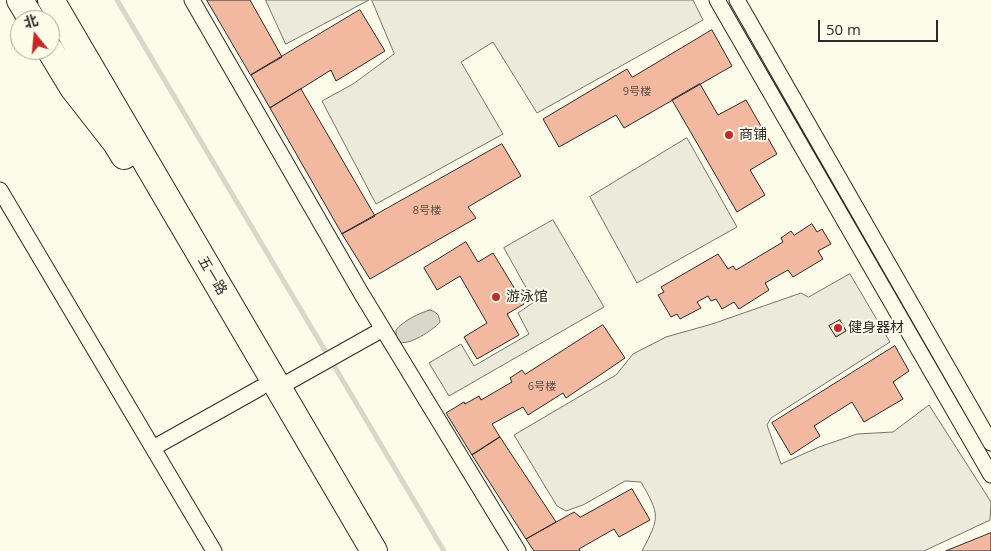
<!DOCTYPE html>
<html>
<head>
<meta charset="utf-8">
<style>
	body { margin:0 }
	#map { position:relative; width:991px; height:551px; overflow:hidden; background:#fdfbea; font-family:"Open Sans","Noto Sans SC",sans-serif }
	canvas { display:block }
	.north { position:absolute; left:10px; top:10px; width:50px; height:50px; box-sizing:border-box; background:#fdfbea; border:1px solid #a9a89e; border-radius:50%; rotate:343deg; font-size:14px; font-weight:700; line-height:20px; text-align:center; color:#2b2b2b }
	.north::after { content:''; display:block; margin:auto; width:18px; height:22px; background:#c62828; clip-path:polygon(50% 0,100% 100%,50% 72%,0 100%) }
	.scale { position:absolute; left:818px; top:20px; width:120px; height:22px; box-sizing:border-box; border:2px solid #2b2b2b; border-top:0; padding-left:6px; font-size:15px; line-height:18px; white-space:nowrap; color:#2b2b2b; -webkit-text-stroke:4px #fdfbea; paint-order:stroke }
</style>
</head>
<body>
<div id="map">
<canvas width="991" height="551"></canvas>
<div class="north">北</div>
<div class="scale">50 m</div>
</div>
<script>
const ctx = document.querySelector('canvas').getContext('2d');
ctx.lineJoin = 'round';
function paint(path, color) {
  ctx.fillStyle = color;
  ctx.fill(path, 'evenodd');
}
function trace(path, color, width, dash) {
  ctx.strokeStyle = color;
  ctx.lineWidth = width;
  ctx.lineCap = dash ? 'butt' : 'round';
  ctx.setLineDash(dash || []);
  ctx.stroke(path);
}
function label(font, color, halo, rows, align = 'center') {
  ctx.font = font + ' "Open Sans","Noto Sans SC",sans-serif';
  ctx.lineWidth = 4;
  ctx.setLineDash([]);
  ctx.textBaseline = 'middle';
  ctx.strokeStyle = halo;
  ctx.fillStyle = color;
  for (const [text, x, y, turn = 0] of rows) {
    ctx.save();
    ctx.translate(x, y);
    ctx.rotate((+turn || 0) * Math.PI / 180);
    ctx.textAlign = isNaN(turn) ? turn : align;
    if (halo) ctx.strokeText(text, 0, 0);
    ctx.fillText(text, 0, 0);
    ctx.restore();
  }
}
const green = new Path2D(`
	M266,0H369L286,44Z
	M372,0H693L703,20L537,113L493,42L461,62L503,134L376,204L322,101L353,84L394,54Z
	M687,138L737,227L637,283L590,197Z
	M553,220L604,307L449,396L429,363L461,344L474,366L529,334L518,313L534,302L504,248Z
	M850,274L890,342L771,418L767,425L781,464L819,447L857,434L893,432L929,405L991,502L990,520L924,551H642C660,517 660,515 641,482L625,481L583,505L566,511L557,506L514,435L616,375L633,354L666,337L712,324L801,293L808,297Z`);
paint(green, '#ecebdb');
trace(green, '#74746e', 1);
const water = new Path2D(`
	M430,310C437,312 439,315 440,322C435,329 406,348 399,341C396,339 396,334 396,330C403,321 419,313 430,310Z`);
paint(water, '#d8d7c9');
trace(water, '#74746e', 1);
trace(new Path2D(`
	M117,0L444,551`), '#d8d7c9', 5);
const building = new Path2D(`
	M207,0H250L282,57L251,75Z
	M360,10L385,51L336,81L331,70L270,108L251,75Z
	M712,30L732,66L624,128L616,115L559,147L543,119L627,69L632,77Z
	M700,84L718,115L746,100L777,154L750,170L765,195L737,212L672,100Z
	M301,89L375,216L342,234L270,108Z
	M502,144L521,176L468,207L476,218L370,279L342,234Z
	M812,224L817,232L822,229L831,244L818,251L823,259L793,277L788,270L765,283L769,290L739,309L734,302L722,309L716,299L711,301L708,296L697,302L701,308L680,319L677,314L671,317L658,295L664,292L661,287L718,254L728,269L733,266L736,270L783,242L781,238L791,231L794,235Z
	M466,242L478,262L493,253L524,304L507,314L519,335L477,359L464,337L487,323L460,276L437,290L424,268Z
	M840,320L846,331L836,337L829,326Z
	M603,325L625,358L566,398L563,393L528,415L523,407L492,424L500,437L472,455L446,413L464,402L465,404L479,396L481,400L512,382L510,378L522,370L525,374Z
	M895,346L909,371L893,382L903,399L864,422L852,402L814,426L820,436L791,455L772,423Z
	M500,437L556,522L526,539L472,455Z
	M632,489L650,520L619,537L614,529L579,549L580,551H534L526,539L574,512L580,517Z
	M991,533V551H946Z`);
paint(building, '#f2b8a0');
trace(building, '#2b2b2b', 1);
const street = new Path2D(`
	M192,0L361,293L518,551
	M717,0L991,475
	M737,0L991,443
	M0,190L214,551
	M278,388L383,329
	M153,448L260,388`);
const highway = new Path2D(`
	M20,0L32,20
	M51,0L374,551
	M50,50L73,88L116,143L124,156`);
trace(street, '#2b2b2b', 17);
trace(highway, '#2b2b2b', 28);
trace(street, '#fdfbea', 15);
trace(highway, '#fdfbea', 26);
for (const [x, y, r, color] of [
	[729,135,5,"#c62828"],
	[496,297,5,"#c62828"],
	[838,328,5,"#c62828"]
]) {
  const dot = new Path2D();
  dot.arc(x, y, r, 0, 2 * Math.PI);
  ctx.fillStyle = color;
  ctx.fill(dot);
  trace(dot, '#fdfbea', 2);
}
label('11px', '#5d4e48', null, [
	["9号楼",637,92],
	["8号楼",427,211],
	["6号楼",542,387]
]);
label('14px', '#2b2b2b', '#fdfbea', [
	["商铺",739,135],
	["游泳馆",506,297],
	["健身器材",848,328]
], 'left');
label('14px', '#2b2b2b', '#fdfbea', [
	["五一路",212,276,59]
]);
</script>
</body>
</html>
